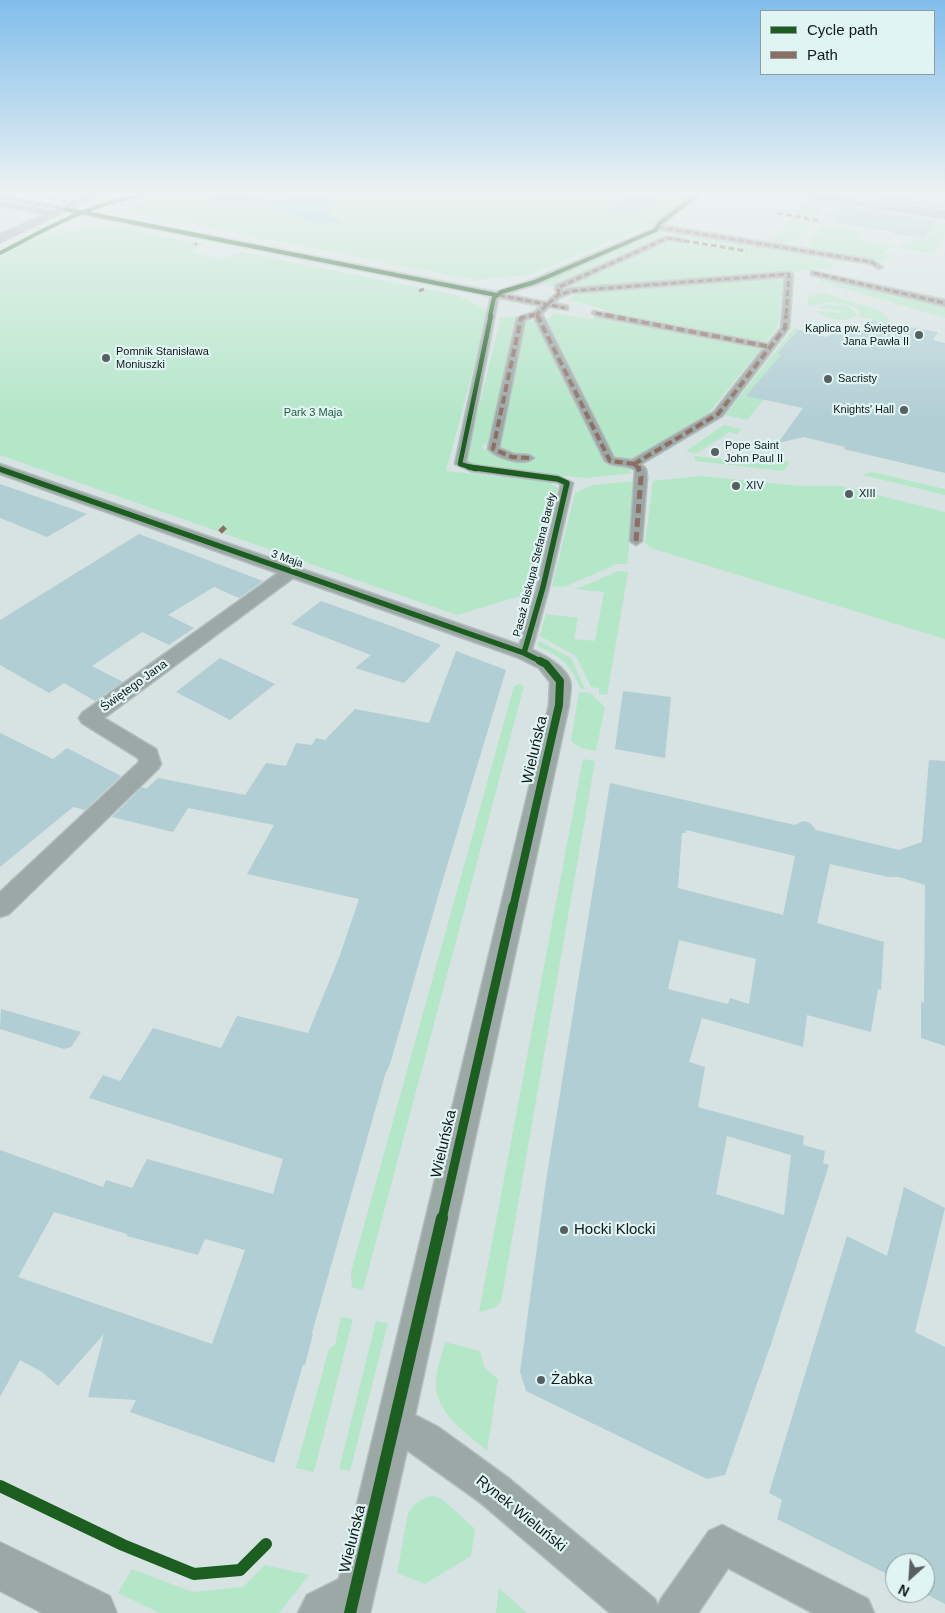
<!DOCTYPE html>
<html>
<head>
<meta charset="utf-8">
<style>
	body { margin:0 }
	#map { position:relative; width:945px; height:1613px; overflow:hidden; background:#d7e2e2; font-family:Arial,sans-serif }
	canvas { display:block }
	.legend { position:absolute; left:760px; top:10px; width:175px; height:65px; box-sizing:border-box; background:#e0f4f4; border:1px solid #8e9c9c; margin:0; padding:6px 9px; list-style:none; font-size:15px; color:#121919 }
	.legend li { display:flex; align-items:center; gap:10px; height:25px }
	.legend b { width:25px; border:1px solid #8e9c9c }
	.north { position:absolute; left:885px; top:1553px; width:50px; height:50px; box-sizing:border-box; background:#e0f4f4; border:1px solid #8e9c9c; border-radius:50%; rotate:206deg; font-size:14px; font-weight:700; line-height:20px; text-align:center; color:#121919 }
	.north::after { content:''; display:block; margin:auto; width:18px; height:22px; background:#575f5f; clip-path:polygon(50% 0,100% 100%,50% 72%,0 100%) }
</style>
</head>
<body>
<div id="map">
<canvas width="945" height="1613"></canvas>
<ul class="legend">
<li><b style="height:6px;background:#1b5e20"></b>Cycle path</li>
<li><b style="height:6px;background:#8d6e63"></b>Path</li>
</ul>
<div class="north">N</div>
</div>
<script>
const ctx = document.querySelector('canvas').getContext('2d');
ctx.lineJoin = 'round';
function paint(path, color) {
  ctx.fillStyle = color;
  ctx.fill(path, 'evenodd');
}
function trace(path, color, width, dash) {
  ctx.strokeStyle = color;
  ctx.lineWidth = width;
  ctx.lineCap = dash ? 'butt' : 'round';
  ctx.setLineDash(dash || []);
  ctx.stroke(path);
}
function label(font, color, halo, rows, align = 'center') {
  ctx.font = font + ' Arial,sans-serif';
  ctx.lineWidth = 4.5;
  ctx.setLineDash([]);
  ctx.textBaseline = 'middle';
  ctx.strokeStyle = halo;
  ctx.fillStyle = color;
  for (const [text, x, y, turn = 0] of rows) {
    ctx.save();
    ctx.translate(x, y);
    ctx.rotate((+turn || 0) * Math.PI / 180);
    ctx.textAlign = isNaN(turn) ? turn : align;
    if (halo) ctx.strokeText(text, 0, 0);
    ctx.fillText(text, 0, 0);
    ctx.restore();
  }
}
paint(new Path2D(`
	M139,195H691L649,226L528,275L476,280L131,212L138,204Z
	M803,206L824,209L796,241H791L786,246L769,243Z
	M931,223L945,225V234L933,254L900,248L904,242L910,243L915,238L926,239L932,230L928,229Z
	M105,225L203,244L190,251L218,260L242,252L456,295L489,311L446,471L550,482L558,488L530,593L457,615L0,455V254L43,235Z
	M823,225L864,231L856,239L890,246L884,253L890,254L884,262L807,249L811,244L808,243Z
	M660,231L664,236L659,240L553,287L542,284L543,281Z
	M673,233L825,257V260L831,263L833,268L564,289L563,287L668,240L748,252L750,251L670,237Z
	M772,276L784,280L778,326L765,343L607,314L606,310L569,300L575,294Z
	M821,279L945,306V318L821,282L819,281Z
	M823,293L881,311L890,322L859,317L861,314L858,309C848,304 835,301 823,303C817,304 814,307 808,306V297Z
	M824,305L848,306L857,314C849,324 828,319 818,313L817,311L841,313L842,311L817,308Z
	M555,313L588,319L604,317L762,347L709,413L633,460L614,458L543,322Z
	M501,317H518L489,445L484,444L482,448L510,460V462H516L518,459L534,460V457L512,455L498,448L524,321H536L604,457V464C615,465 626,463 632,473L586,478L483,467L469,462L466,459Z
	M794,328L819,334L747,420L725,415Z
	M724,425L741,429L737,434L729,432L698,453H693L686,451Z
	M695,456L774,465L778,460L790,462L784,471L695,461Z
	M871,472L945,489V495L863,475Z
	M701,476L801,486H841L945,512V639L651,548L645,543L653,481Z
	M636,481L627,564H617L564,587L552,586L575,493L593,485Z
	M619,571L628,572L607,695L599,694V688L591,687L576,656L540,636L546,614L578,618L574,639L595,641L604,592L576,589Z
	M539,641L571,658L585,689L580,688C572,664 559,656 538,646Z
	M520,684L524,686L511,735L363,1290L352,1287L351,1272L514,686Z
	M579,692L590,693L605,707L596,751L581,748L571,741Z
	M583,759L595,761L501,1302L494,1308L479,1312Z
	M341,1317L353,1319L314,1472L296,1468L329,1349L335,1345Z
	M376,1321L388,1323L350,1471L339,1469Z
	M445,1342L480,1351L484,1367L498,1379L487,1451C466,1432 433,1412 436,1380C437,1368 442,1354 445,1342Z
	M434,1496L443,1500L475,1529L471,1556L425,1584L397,1573L408,1514C413,1503 421,1498 434,1496Z
	M265,1565L309,1575L279,1613H160L118,1593L132,1569L192,1592L243,1587Z
	M499,1588L527,1613H496Z`), '#b4e6c8');
paint(new Path2D(`
	M224,195C241,195 257,200 275,201C291,201 319,191 332,203L329,210L332,217L341,219L342,221C325,226 300,220 285,212C279,209 275,203 269,202C249,199 230,209 211,200Z`), '#88cdf2');
paint(new Path2D(`
	M630,195H666L634,220L603,215Z
	M848,195H918L914,199L945,204L942,209Z
	M839,205L936,220L925,239L893,234L895,232L832,223L836,217L829,216Z
	M872,320L938,332L933,340L945,343V473L844,449L845,447L804,437L778,443L803,408L746,396L781,355L778,353L798,330L827,337L836,331L861,335Z
	M0,484L87,514L47,537L0,518Z
	M139,534L263,581L239,598L214,587L168,615L194,628L169,645L142,632L92,666L123,682L95,701L64,683L49,693L0,665V620Z
	M321,601L394,627L441,645L404,683L355,668L371,655L291,624Z
	M456,651L506,670L441,886L390,1064L385,1075L312,1333L313,1334L305,1365H303L274,1463L130,1412L136,1400L88,1397L104,1334L58,1386L42,1372L20,1360L0,1397V1150L103,1187L106,1180L132,1188L147,1159L273,1194L283,1159L89,1098L103,1075L120,1081L153,1028L221,1048L237,1016L308,1033L339,958L359,899L247,874L274,825L188,808L173,832L112,817L142,787L146,789L158,778L245,795L266,763L286,766L296,743L312,745L316,738L325,740L355,709L429,723ZM54,1212L127,1234V1236L198,1255L205,1239L245,1250L212,1344L18,1277Z
	M220,658L275,684L230,720L176,692Z
	M623,691L671,697L665,758L615,749Z
	M0,733L53,759L67,748L121,776L85,810L73,807L0,867Z
	M929,760L945,761V1046L921,1038V1002L924,1003L925,885L899,877H888L830,864L817,923L884,942L881,990L878,989L871,1032L807,1015L803,1047L702,1018L689,1062L705,1067L698,1107L804,1136L803,1145L825,1151L823,1163L829,1165L771,1344L725,1475L707,1479L526,1391L520,1372L546,1181L610,783L795,825L803,821L810,823L816,830L899,850L922,842ZM686,830L795,856L783,915L678,888L682,833H686ZM679,940L756,959L749,1004L730,998L728,1004L668,989ZM727,1136L791,1155L784,1215L716,1194Z
	M1,1009L81,1032L71,1047L64,1049L0,1029Z
	M904,1187L945,1208L915,1332L945,1347V1604L924,1593L925,1563H895V1578L777,1519L782,1500L769,1493L847,1236L887,1256Z`), '#b0ced4');
const pedestrian = new Path2D(`
	M0,195L496,292L532,280L653,229L657,221L692,195H700L662,225L872,260L883,267L879,269L870,264L660,230L538,284L505,294L546,302L558,292L555,290L556,285L667,236L687,240L683,242L668,240L563,288V291L571,288L789,272L793,274L789,328L722,416L641,464L646,469L647,477L642,541L636,545L630,541L635,470C626,463 613,468 605,461L534,317L525,320L499,448L514,454L529,455L534,458C524,467 497,458 488,449L517,318L534,312L541,306L500,298L498,299L466,462L473,465L558,476L573,483L549,587L531,653L529,656H519L517,653L537,587L561,484L556,482L471,471L455,464L491,296L0,198ZM785,277L781,328L768,344L593,311L592,313L596,316L764,348L714,412L632,460L614,458L542,314L549,307L568,310V306L554,303L561,297L572,293Z
	M811,271L945,300V306L811,275Z`);
const minor = new Path2D(`
	M0,200L55,211L60,214L55,217L0,206Z
	M0,464L531,649C543,655 566,666 570,681C572,688 569,698 569,705L415,1415L438,1427L507,1477L655,1599L658,1606L661,1599L709,1531L722,1525L868,1599L874,1613H813L728,1568L698,1613H610L481,1503L407,1450L370,1613H298L307,1595L339,1579L549,705L550,682L539,668L517,657L293,578L104,718L156,749L161,764L158,769L9,914L0,917V892L139,762L138,758L82,723L79,718L82,713L278,573L0,474Z`);
const tertiary = new Path2D(`
	M800,195H832L945,211V219L806,198Z
	M0,1542L110,1596L117,1613H42L0,1591Z`);
const secondary = new Path2D(`
	M85,195H101L0,243V234Z`);
trace(pedestrian, '#b4bdbd', 3);
trace(minor, '#b4bdbd', 3);
trace(tertiary, '#b4bdbd', 2);
trace(secondary, '#b4bdbd', 2);
paint(pedestrian, '#9ba8a6');
paint(minor, '#9ba8a6');
paint(tertiary, '#9ba8a6');
paint(secondary, '#96a6a4');
trace(new Path2D(`
	M34,195L77,203
	M0,196L70,210
	M0,203L55,214
	M777,213L820,221
	M658,227L872,262L879,267
	M195,245L197,243
	M814,273L945,303
	M419,291L424,289
	M499,295L565,308
	M558,295L559,287L667,238L747,251
	M596,313L612,316
	M529,316L537,314
	M538,316L537,314L558,295L571,291L789,274L786,316`), '#8d6e63', 3, [6, 3]);
trace(new Path2D(`
	M537,315L610,461L634,464
	M606,315L771,347
	M529,458L512,457L493,449L521,318L534,315
	M634,464L640,469
	M634,464L718,414L785,328L786,315`), '#8d6e63', 4, [8, 4]);
trace(new Path2D(`
	M220,532L225,527
	M636,541L641,477L638,467`), '#8d6e63', 5, [9, 5]);
trace(new Path2D(`
	M66,209L496,295
	M0,253C45,230 88,204 139,196
	M490,316L494,298L501,292L535,282L656,230L660,223L697,195`), '#1b5e20', 4);
trace(new Path2D(`
	M476,469L460,464L491,315`), '#1b5e20', 4.5);
trace(new Path2D(`
	M469,467L558,479L567,483L543,587L524,653
	M0,469L524,653L542,662`), '#1b5e20', 5.5);
trace(new Path2D(`
	M513,908L559,705L560,681L546,664L540,661`), '#1b5e20', 8);
trace(new Path2D(`
	M442,1219L513,906`), '#1b5e20', 9);
trace(new Path2D(`
	M0,1486L123,1545L194,1574L240,1570L266,1544
	M350,1613L442,1218`), '#1b5e20', 12);
const sky = ctx.createLinearGradient(0, 0, 0, 421);
sky.addColorStop(0, '#81beec');
sky.addColorStop(0.46, '#edf2f2');
sky.addColorStop(1, '#edf2f200');
ctx.fillStyle = sky;
ctx.fillRect(0, 0, 945, 421);
for (const [x, y, r, color] of [
	[919,335,5,"#575f5f"],
	[106,358,5,"#575f5f"],
	[828,379,5,"#575f5f"],
	[904,410,5,"#575f5f"],
	[715,452,5,"#575f5f"],
	[736,486,5,"#575f5f"],
	[849,494,5,"#575f5f"],
	[564,1230,5,"#575f5f"],
	[541,1380,5,"#575f5f"]
]) {
  const dot = new Path2D();
  dot.arc(x, y, r, 0, 2 * Math.PI);
  ctx.fillStyle = color;
  ctx.fill(dot);
  trace(dot, '#e0f4f4', 2);
}
label('11px', '#121919', '#e0f4f4', [
	["Kaplica pw. Świętego",909,329,"right"],
	["Jana Pawła II",909,342,"right"],
	["Pomnik Stanisława",116,352],
	["Moniuszki",116,365],
	["Sacristy",838,379],
	["Knights' Hall",894,410,"right"],
	["Pope Saint",725,446],
	["John Paul II",725,459],
	["XIV",746,486],
	["XIII",859,494]
], 'left');
label('11px', '#205e3a', '#e0f4f4', [
	["Park 3 Maja",313,413]
]);
label('11px', '#121919', '#e0f4f4', [
	["3 Maja",287,559,19],
	["Pasaż Biskupa Stefana Bareły",535,565,-76]
]);
label('12px', '#121919', '#e0f4f4', [
	["Świętego Jana",134,686,-36]
]);
label('15px', '#121919', '#e0f4f4', [
	["Wieluńska",535,750,-77],
	["Wieluńska",444,1144,-77],
	["Rynek Wieluński",521,1514,39],
	["Wieluńska",353,1539,-76]
]);
label('15px', '#121919', '#e0f4f4', [
	["Hocki Klocki",574,1230],
	["Żabka",551,1380]
], 'left');
</script>
</body>
</html>
